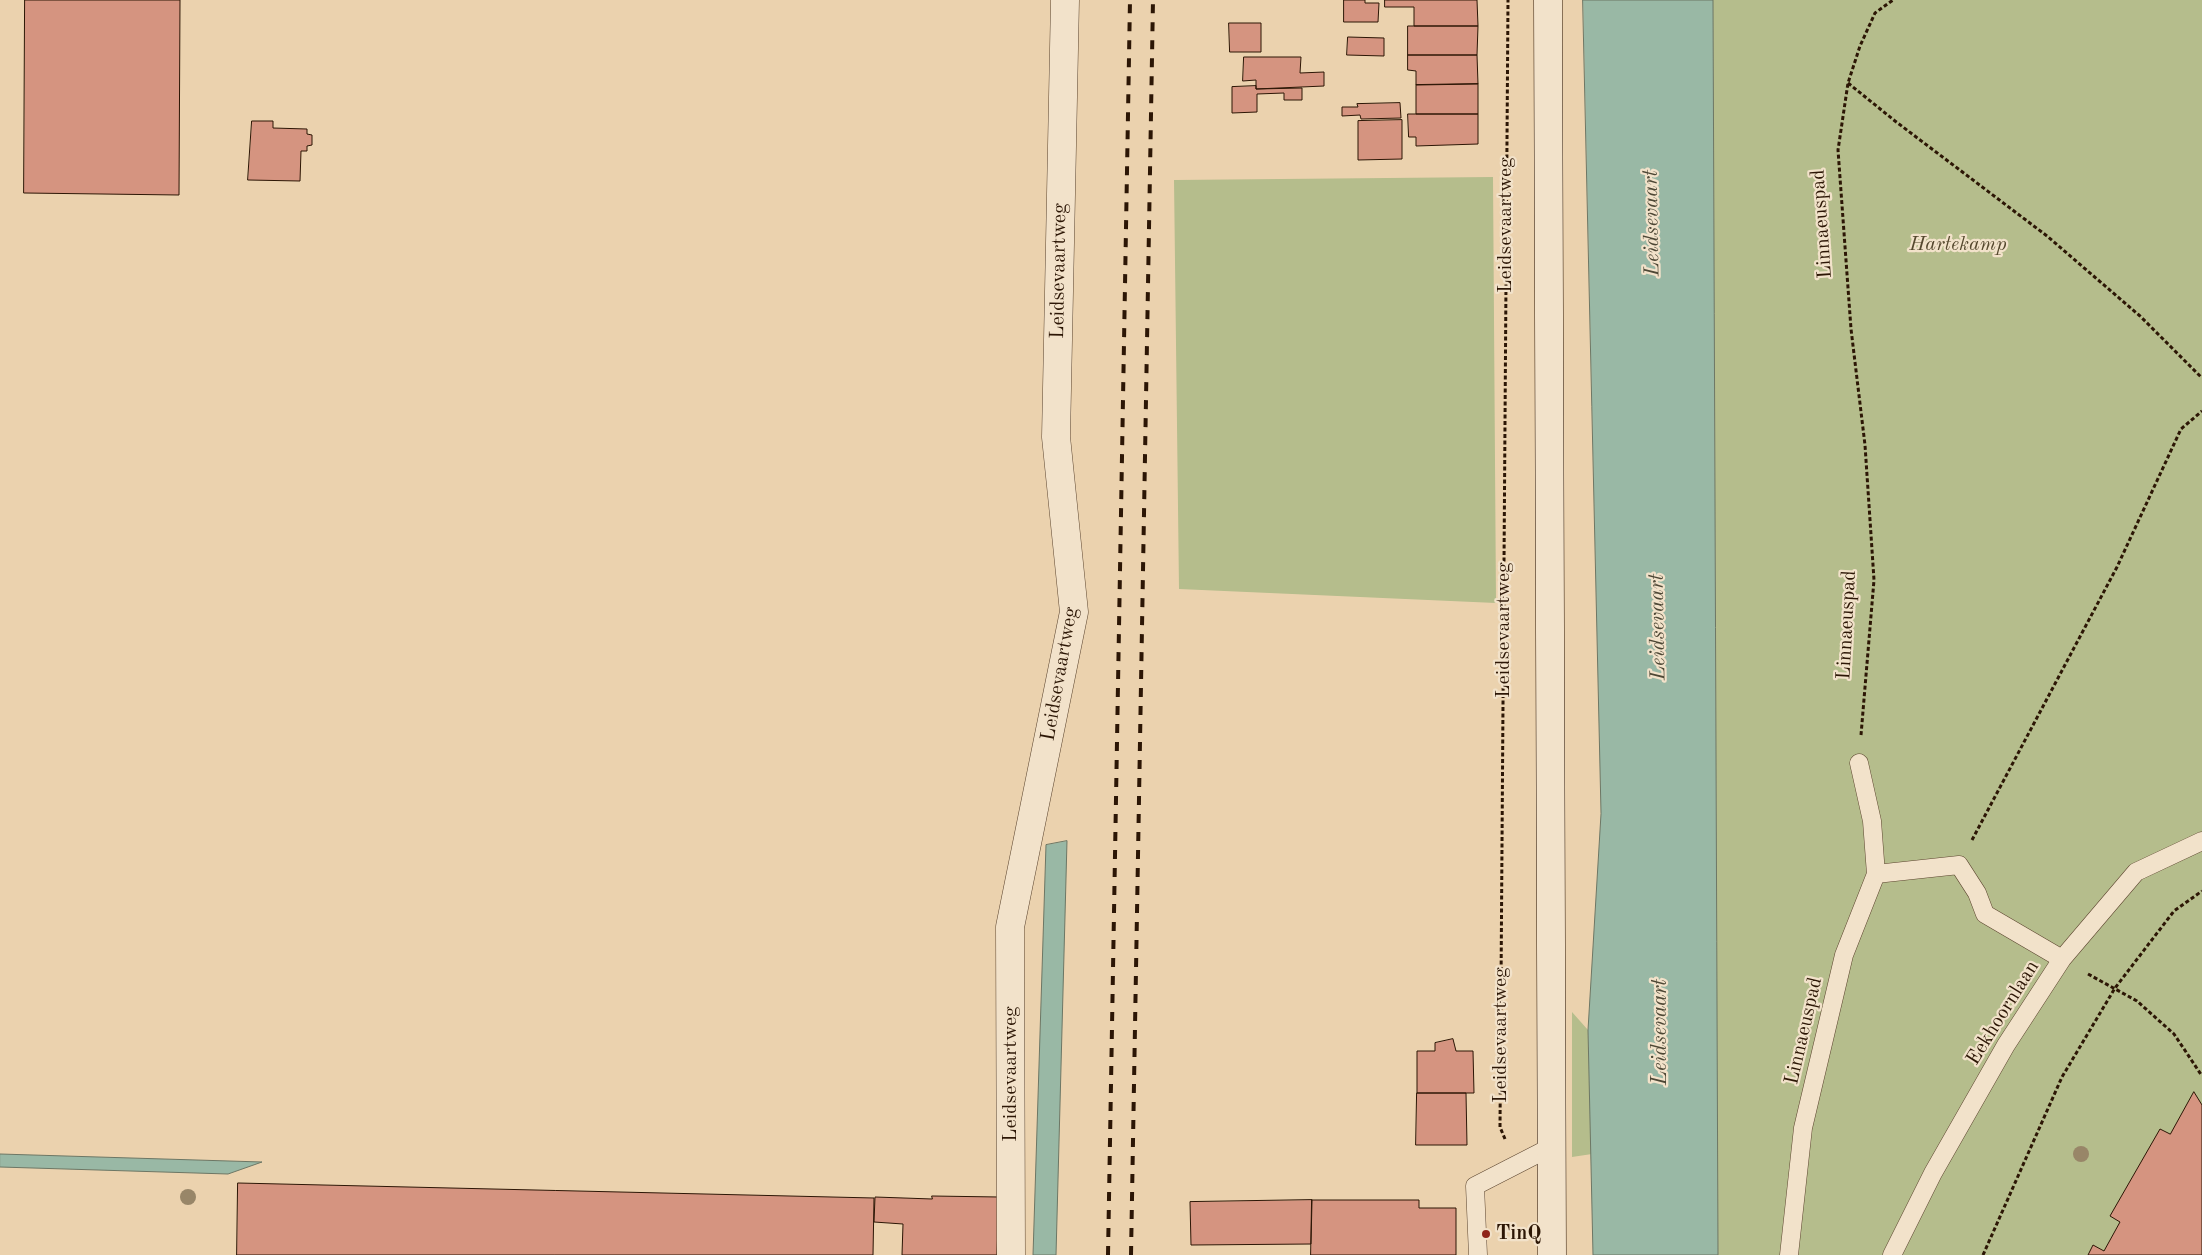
<!DOCTYPE html>
<html>
<head>
<meta charset="utf-8">
<style>
	body { margin:0 }
	canvas { display:block; background:#ebd2ae }
</style>
</head>
<body>
<canvas width="2202" height="1255"></canvas>
<script>
const ctx = document.querySelector('canvas').getContext('2d');
ctx.lineJoin = 'round';
function paint(path, color) {
  ctx.fillStyle = color;
  ctx.fill(path, 'evenodd');
}
function trace(path, color, width, dash) {
  ctx.strokeStyle = color;
  ctx.lineWidth = width;
  ctx.lineCap = dash ? 'butt' : 'round';
  ctx.setLineDash(dash || []);
  ctx.stroke(path);
}
function label(font, color, halo, rows, align = 'center') {
  ctx.font = font + ' "Old Standard TT",serif';
  ctx.lineWidth = 4.5;
  ctx.setLineDash([]);
  ctx.textBaseline = 'middle';
  ctx.strokeStyle = halo;
  ctx.fillStyle = color;
  for (const [text, x, y, turn = 0] of rows) {
    ctx.save();
    ctx.translate(x, y);
    ctx.rotate((+turn || 0) * Math.PI / 180);
    ctx.textAlign = isNaN(turn) ? turn : align;
    if (halo) ctx.strokeText(text, 0, 0);
    ctx.fillText(text, 0, 0);
    ctx.restore();
  }
}
paint(new Path2D(`
	M1713,0H2202V1255H1718Z
	M1493,177L1496,603L1179,589L1174,180Z
	M1572,1012L1588,1030L1592,1154L1572,1157Z`), '#b5bd8c');
const water = new Path2D(`
	M1583,0H1713L1718,1255H1593L1588,1030L1601,814Z
	M1067,841L1056,1255H1033L1046,845Z
	M0,1154L262,1162L228,1174L0,1167Z`);
paint(water, '#99b8a5');
trace(water, '#6d7765', 1);
const building = new Path2D(`
	M25,0H180L179,195L24,193Z
	M1344,0H1365V3H1379L1378,22H1344Z
	M1385,0H1477L1478,26H1414V7H1385Z
	M1229,23H1261V52H1230Z
	M1408,26H1478L1477,55H1408Z
	M1348,37L1384,38V56L1347,55Z
	M1408,55H1477L1478,84L1416,85V71L1408,70Z
	M1244,57H1301L1300,73L1324,72V86L1256,89V80L1243,81Z
	M1478,84V114H1416V85Z
	M1256,86V89L1302,88V100H1284V93L1257,94V112L1232,113V87Z
	M1400,103L1401,118L1361,119L1360,115L1342,116V107H1358L1357,104Z
	M1408,114H1478V144L1416,146V137H1409Z
	M1402,120V159L1358,160V121Z
	M252,121H273V128L307,129V134L312,135V145L307,146V151H301L300,181L248,180Z
	M1453,1039L1456,1051H1473L1474,1093H1417V1051H1435V1043Z
	M2194,1092L2202,1105V1255H2088L2093,1245L2104,1251L2120,1222L2110,1216L2160,1129L2170,1134Z
	M1417,1093H1466L1467,1145H1416Z
	M238,1183L874,1198L873,1255H237Z
	M932,1196L999,1197L997,1255H902L903,1224L874,1222L875,1197L932,1199Z
	M1312,1200H1419V1208H1456V1255H1311Z
	M1312,1200L1311,1244L1191,1245L1190,1202Z`);
paint(building, '#d59480');
trace(building, '#2c1605', 1);
const lane = new Path2D(`
	M1876,874L1959,865L1977,893L1985,914L2062,959
	M1478,1255L1475,1186L1551,1147
	M1789,1255L1803,1128L1844,955L1876,874L1872,821L1859,763
	M1892,1255L1933,1173L2006,1045L2062,959L2136,872L2202,841`);
const street = new Path2D(`
	M1011,1255L1010,927L1074,612L1056,437L1065,0`);
const secondary = new Path2D(`
	M1548,0L1552,1255`);
trace(lane, '#5c452f', 19);
trace(street, '#5c452f', 29);
trace(secondary, '#2c1605', 29);
trace(new Path2D(`
	M1848,83L1895,121L2047,236L2140,316L2202,378
	M1861,735L1874,580L1865,445L1851,329L1838,150L1848,83L1860,46L1875,13L1893,0
	M1972,840L2117,567L2181,429L2202,411
	M2088,974L2137,1001L2174,1034L2202,1076
	M1505,1139L1500,1127L1508,0
	M1983,1255L2062,1077L2115,988L2174,911L2202,891`), '#2c1605', 3, [4, 2.5]);
trace(lane, '#f2e2ca', 18);
trace(street, '#f2e2ca', 28);
trace(secondary, '#f2e2ca', 28);
trace(new Path2D(`
	M1108,1255L1130,0
	M1131,1255L1153,0`), '#2c1605', 4, [9, 9]);
ctx.fillStyle = '#988668';
for (const [x, y] of [
	[2081,1154],
	[188,1197]
]) {
  ctx.beginPath();
  ctx.arc(x, y, 8, 0, 2 * Math.PI);
  ctx.fill();
}
for (const [x, y, r, color] of [
	[1486,1234,5,"#8f2418"]
]) {
  const dot = new Path2D();
  dot.arc(x, y, r, 0, 2 * Math.PI);
  ctx.fillStyle = color;
  ctx.fill(dot);
  trace(dot, '#f2e2ca', 2);
}
label('20px', '#2c1605', '#f2e2ca', [
	["Linnaeuspad",1822,224,-94],
	["Leidsevaartweg",1506,225,-90],
	["Leidsevaartweg",1059,271,-89],
	["Linnaeuspad",1847,625,-87],
	["Leidsevaartweg",1504,630,-90],
	["Leidsevaartweg",1060,674,-80],
	["Eekhoornlaan",2003,1013,-58],
	["Linnaeuspad",1804,1031,-77],
	["Leidsevaartweg",1501,1035,-90],
	["Leidsevaartweg",1011,1074,-90]
]);
label('italic 20px', '#55482e', '#f2e2ca', [
	["Hartekamp",1958,245]
]);
label('bold 20px', '#2c1605', '#f2e2ca', [
	["TinQ",1496,1234]
], 'left');
label('italic 21px', '#4d4735', '#f2e2ca', [
	["Leidsevaart",1652,223,-91],
	["Leidsevaart",1658,627,-91],
	["Leidsevaart",1660,1032,-90]
]);
</script>
</body>
</html>
